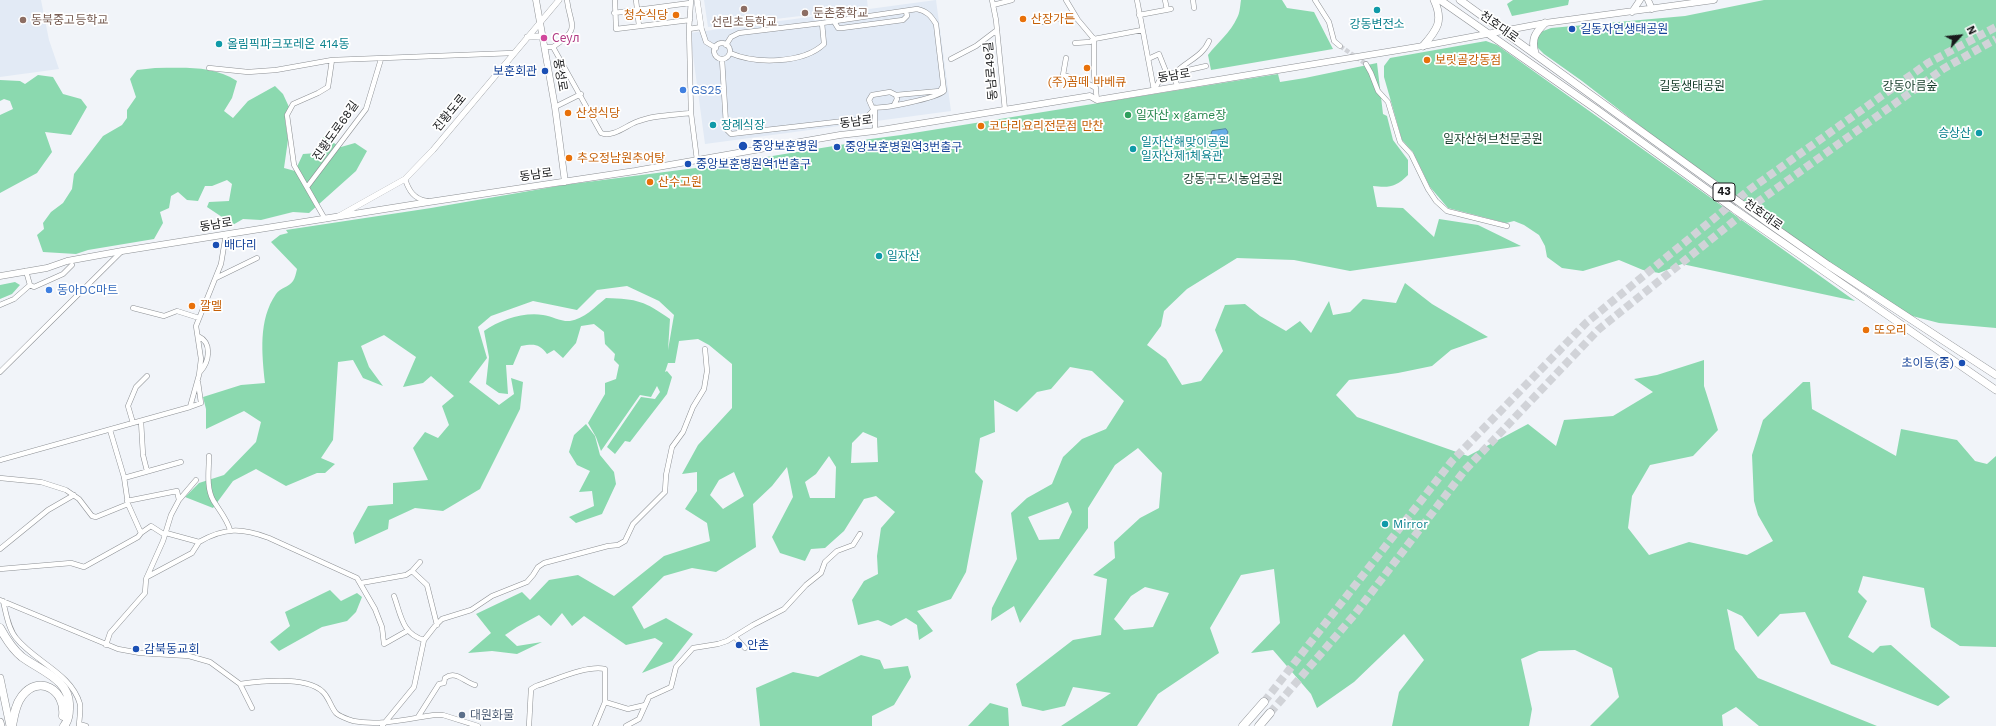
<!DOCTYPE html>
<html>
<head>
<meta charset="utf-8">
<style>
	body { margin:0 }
	#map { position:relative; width:1996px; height:726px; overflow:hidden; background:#f1f4f9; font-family:"Work Sans",sans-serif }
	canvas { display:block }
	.north { position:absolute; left:1940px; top:16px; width:40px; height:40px; -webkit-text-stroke:3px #fff; paint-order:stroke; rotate:63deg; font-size:11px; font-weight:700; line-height:16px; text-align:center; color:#191a1c }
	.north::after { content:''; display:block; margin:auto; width:14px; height:18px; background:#191a1c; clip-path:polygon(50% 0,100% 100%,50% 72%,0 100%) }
</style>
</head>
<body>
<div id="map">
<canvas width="1996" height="726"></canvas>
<div class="north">N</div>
</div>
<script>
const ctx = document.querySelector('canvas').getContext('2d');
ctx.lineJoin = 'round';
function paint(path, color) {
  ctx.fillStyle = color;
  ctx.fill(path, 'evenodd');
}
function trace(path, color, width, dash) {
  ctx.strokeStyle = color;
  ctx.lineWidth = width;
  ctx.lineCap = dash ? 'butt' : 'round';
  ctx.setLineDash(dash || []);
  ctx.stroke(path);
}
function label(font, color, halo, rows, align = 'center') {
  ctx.font = font + ' "Work Sans","Noto Sans KR",sans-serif';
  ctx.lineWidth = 3.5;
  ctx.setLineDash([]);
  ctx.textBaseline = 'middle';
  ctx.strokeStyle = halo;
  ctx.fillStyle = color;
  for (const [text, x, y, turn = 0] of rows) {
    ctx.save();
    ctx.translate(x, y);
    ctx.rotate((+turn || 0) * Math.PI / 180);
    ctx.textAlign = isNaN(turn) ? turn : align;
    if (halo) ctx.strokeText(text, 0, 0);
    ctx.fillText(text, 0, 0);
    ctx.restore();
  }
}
paint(new Path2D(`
	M0,0H41L49,40L59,69L0,77Z
	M704,0H867L868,8L708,27Z
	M936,0L951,111L705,144L690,33Z`), '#e2eaf5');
paint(new Path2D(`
	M1241,0H1282L1287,8L1314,12L1333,49L1211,70L1208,55C1217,43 1231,32 1237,18C1240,13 1240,6 1241,0Z
	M1513,0H1569L1568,5L1512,16L1507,4Z
	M1764,0H1996V328L1939,323L1897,312L1740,203L1582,81L1544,54L1535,45L1538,33L1551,28L1685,16Z
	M1486,41L1497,45L1855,301L1682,264L1659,273L1643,270L1619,260L1583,271L1562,268L1547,257L1545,246L1539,235L1524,225L1514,221L1506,223L1448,208L1430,187L1413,152L1402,140L1384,77V66L1390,58Z
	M1377,63L1383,114L1387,116L1393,140L1408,160V175C1396,187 1389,188 1373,186L1377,207L1403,208L1434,237L1439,219L1478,225L1521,246L1350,271L1294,260L1237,258L1187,289L1164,311L1161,326L1147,345L1166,359L1182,385L1201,381L1223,351L1215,330L1225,305L1245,304L1260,316L1286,331L1300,321L1311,333L1329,301L1333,315L1350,312L1363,299L1396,303L1405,283L1432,304L1488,337L1451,350L1432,366L1398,373L1349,380L1336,395L1357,417L1468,456L1528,424L1556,446L1564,420L1613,416L1653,392L1634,379L1657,375L1704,360V386L1718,430L1693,456L1650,465L1632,496L1628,528L1649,555L1689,542L1747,555L1773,541L1758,515L1754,501L1752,455L1763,420L1803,382H1810L1812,409L1896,456L1901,429L1957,440L1975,461L1987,464L1996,456V647L1960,646L1931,627L1924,588L1863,576L1858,592L1867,601L1848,637L1873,653L1880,646L1891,645L1950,697L1938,706L1831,664L1805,612L1780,614L1758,637L1742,616L1727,609L1735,649L1758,678L1877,726H1759L1736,707L1722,715L1723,726H1590L1619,697L1612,668L1575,650L1539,651L1521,659L1532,709L1529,726H1392L1399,692L1424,660L1404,634L1354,682L1317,708L1311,694L1273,650L1251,653L1280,623L1274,569L1241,575L1210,628L1219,653L1158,694L1137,726H1061L1111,693L1073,687L1065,706L1043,711L1022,706L1016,684L1073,640L1101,635L1107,579L1093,575L1115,558L1114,542L1140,518L1159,508L1162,473L1138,448L1115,465L1088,508V528L1020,623L1014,606L991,621L992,608L1017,559L1011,513L1027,498L1052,484L1063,457L1082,439L1106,429L1124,401L1092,371L1070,367L1051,389L1037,392L1017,412L994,400L995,432L980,438L975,472L983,481L966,572L951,599L917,611L933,631L919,640L917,625L906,618L891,626L878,620L858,625L852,600L864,581L878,574L877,556L881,528L895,512L876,496L864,499L844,531L825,548L811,549L805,561L780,553L772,537L793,497L787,467L772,486L753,504L756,547L716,572L692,568L664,576L632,607L644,629L666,618L693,634L672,661L642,673L663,643L655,638L626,645L584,616L572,626L562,613L551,626L539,615L517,627L505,635L517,646L542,642L517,654L492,651L468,653L491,633L476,614L522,592L530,600L549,580L578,575L614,596L664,556L710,541L707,523L685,509L697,491V472L682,474L698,445L732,408V364L709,345L698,339L679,341L675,363H668L665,372L667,371L672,377L667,394L630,442L625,441L615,454L607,447L641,397L655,399L660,392L657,386L651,397L640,395L601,451L596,437L588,423L605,394V383L616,379L619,365L614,360L615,354L605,344L604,332L594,324L581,326L576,343L563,358L554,350L547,354C539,343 533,344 521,346L513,365H506L508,394L499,393L486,384L489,357L484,331C500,320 523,312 543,315C551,316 562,322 570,321C584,319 595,307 606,298C638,299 644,301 670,319L668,350L674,315L659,301L627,286L597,290L577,310L533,301L491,316L478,327L487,358L469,382L499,405L514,394L511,378L523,382L520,409L480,489L443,511L415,508L389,520L388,529L355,544L353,533L368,506L393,504V483L428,480L413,448L425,432L438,438L449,425L442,406L454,396L431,376L423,383L403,387L416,357L384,335L361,346L369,367L383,386L363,378L353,360L338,362L333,440L321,458L335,464L325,473H317L286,486L256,469L233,481L213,508L185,497L199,483L224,475L256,442L261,422L244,411L206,429V409L203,397L241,385L265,383C262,354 258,320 276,294C280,288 289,287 293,281C295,278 296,273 297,269L271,242L280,235L288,233L286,230L431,208L564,185L711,166L846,144L848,142L901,135L1278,74L1280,82L1305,78ZM863,432L877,438L878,462L851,463L852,443ZM829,456L836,467L835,498H810L805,482L816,474ZM734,472L744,496L723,509L710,495L719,480ZM1068,502L1072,512L1059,539L1039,540L1028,517ZM1145,587L1169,593L1153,627L1124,630L1114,619L1131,596Z
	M155,68C184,68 212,65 237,81L232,98L224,111L233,118L248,101L275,86L283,94L289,107L285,120L288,140L284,168L295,171L303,154L317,153L323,137L341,147L355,143L367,151L356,171L309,213L293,212L261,220L243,219L231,226L225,219L207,207L209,202L229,201L232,184L227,180L212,186H205L198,201L187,200L178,192L171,196L169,208L160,212L163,223L154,239L88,250L76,254L43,252L37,235L44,229L43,223L51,212L63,203L72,189L74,174L103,136L122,125L127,118V110L136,97L130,79L137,70Z
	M38,75L53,77L63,94L81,99L87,107L71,135L45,132L52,152L37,173L0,193V115L13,109L10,101L4,99L0,101V80L20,81L25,84Z
	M15,282L20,285L12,294L0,299V285Z
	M586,424L595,436L600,455L614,472L616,484L602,514L576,523L569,517L594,506L592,491L579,492L590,471L577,465L569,452L574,435Z
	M330,590L341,601L357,593L362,597L356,612L347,621L322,627L279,651L270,642L290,626L285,612Z
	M861,655L880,660L884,669L908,666L911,677L894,705L872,716V726H760L756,688L793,672L818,677Z
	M990,703L1008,708L1009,726H968Z`), '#8bd9af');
const water = new Path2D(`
	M1226,129L1228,132L1224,140L1212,137L1211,134L1212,131Z`);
paint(water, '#68b0e8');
trace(water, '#5083ab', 1);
trace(new Path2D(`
	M1340,46L1366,64`), '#d1d3d8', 4.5, [4.5, 2]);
trace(new Path2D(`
	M1264,702L1452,461L1587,322L1749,190L1928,63L1996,27
	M1270,713L1355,614L1465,470L1598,330L1759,201L1943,69L1996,39`), '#d1d3d8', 8, [8, 4]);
const minor = new Path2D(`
	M615,0L616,29L690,20
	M636,0L639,26
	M691,0L689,29L691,113L697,160
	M992,0L996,20L1005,110
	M1066,0L1078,20L1094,39V74L1097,100
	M1137,0L1154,90
	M1165,0L1167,10
	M1193,0L1194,8
	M1315,0L1329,22L1334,41L1340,46
	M993,5L1012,0
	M614,13L690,3
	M1139,15L1171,9
	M836,21L835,23L838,28H842L903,20L907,16L906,11
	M1042,22L1074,15
	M822,23L917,9C927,11 931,16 936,24L944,91C937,98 880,110 872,107L869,100L872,95L890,92L896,95L897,99L894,105
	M689,29L701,27L706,42L716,48
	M1075,43L1090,42L1094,39L1142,30
	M714 51a8 8 0 1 1 16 0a8 8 0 1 1-16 0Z
	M726,45L731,37L739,33L822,23L824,44C803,64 755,64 730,53
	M544,47H553L601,133C612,138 626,126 636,122C653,115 673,115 691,113
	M553,47C582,28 570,26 567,0
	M1066,58L1063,75L1083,81L1096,88
	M722,59L726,124L727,130L731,134L862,119L868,116L875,108
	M951,59L976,46L997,30
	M1148,59L1159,54L1167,74
	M1366,64L1371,73L1378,91L1388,102L1400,142L1411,154L1428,189L1436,201L1447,211L1507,226
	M209,68L248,72L276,70L332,60L513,53
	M1176,72C1187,61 1203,56 1209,41
	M1172,73L1178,87
	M1154,90L1162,76L1206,66
	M896,95L940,91L943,86
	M555,107L581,94
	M875,108V131
	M405,179C409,191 414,199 427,201
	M307,187L366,109L381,59
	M325,219L294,165L287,115L293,104L318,93L328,87L332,60
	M26,271L30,285L34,287L63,274L72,265
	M216,278L257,258
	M0,305L14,299L30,285
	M133,308L164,316L177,311L199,318
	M198,336C213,343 209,362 200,372
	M0,372L122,251
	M190,407L201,403L198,382
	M141,421L143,455L147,471
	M133,423L128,406L136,387L147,376
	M110,430L124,477L128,504L141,533
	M209,456C209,470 206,487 213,500C219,510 227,519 230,530
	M0,460L190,407L199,375L201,359L196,326L221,264L226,234
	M0,478L41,482L66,490L79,499L92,516L96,517L128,504
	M124,478L181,462
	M127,501L177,491L179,500
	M166,533L199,542C225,527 242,528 269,538L357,578L375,609L382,627L384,644L407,631
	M0,549L48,510L74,495
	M0,569L71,563L84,567L138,537L141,533L151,526L165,535
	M412,571L427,585L437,625
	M147,577L192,553L199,542
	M361,583L406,575L412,571L420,562
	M394,596C401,615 402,634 424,640
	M0,600L118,649L140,653L189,656L210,662L240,684C261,681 307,676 323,692C329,698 331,707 336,713C340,717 348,719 353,721C380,726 407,719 434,715H443L478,726
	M3,601C6,613 8,628 16,638C35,662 71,673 80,704C81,711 79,720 79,726
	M735,637L745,648
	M106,645L110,633L145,593L146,579L163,541L171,515L179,500L196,480
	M240,684L252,708
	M605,702L628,709L645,705
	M418,717L439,684L444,683L445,678C456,670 464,682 475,685
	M79,724L86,726
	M382,726L414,687L424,640L435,626L442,619L471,610L492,596L527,582L533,575L538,567L544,563L608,546L618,545L625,541L633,524L665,492L666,475L672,447L683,432L693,407L704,389L707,371L705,349
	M529,726L531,689L536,686C555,680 586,665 605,669V702L595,726
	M626,726L639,719L649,697L671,687L676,667L693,648L718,644L727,641L753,625L784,609L806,585L821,573L825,562L837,551L853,545L860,534`);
const tertiary = new Path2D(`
	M697,0L701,27
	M527,37L542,36
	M339,216L405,179L433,150L559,0`);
const secondary = new Path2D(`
	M536,0L555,107L565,182
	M1648,0L1652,9
	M1632,12L1640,0
	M0,276L47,268L67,261L122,251L429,202L635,171L840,135L875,131L1090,96L1097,100L1423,46L1545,23L1714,0`);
const primary = new Path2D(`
	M1440,0L1596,109L1734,209L1996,390
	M1460,0L1768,223L1828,265L1996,375
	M1423,46C1437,30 1444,21 1434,0
	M1535,53C1531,39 1535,33 1545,23
	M0,678L10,726
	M0,722L1,726`);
const motorway = new Path2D(`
	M0,628C6,639 12,649 22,657C41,671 72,680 69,709C69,715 68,721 64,726
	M12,726C14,716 15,705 22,696C39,674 66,690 63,716
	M1243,726L1264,702
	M1259,726L1270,713`);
trace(minor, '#8d9094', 5.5);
trace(tertiary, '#8d9094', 6);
trace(secondary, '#8d9094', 7);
trace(primary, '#8d9094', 8);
trace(motorway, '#8d9094', 9);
trace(minor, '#fff', 4.5);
trace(tertiary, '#fff', 5.5);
trace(secondary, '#fff', 6);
trace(primary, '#fff', 7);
trace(motorway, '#fff', 8);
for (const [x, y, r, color] of [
	[744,9,4,"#8d6e63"],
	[1377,10,4,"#0f9aa8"],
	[805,13,4,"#8d6e63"],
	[676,15,4,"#e8710a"],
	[1023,19,4,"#e8710a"],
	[23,20,4,"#8d6e63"],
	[1572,29,4,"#1a4fb4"],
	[544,38,4,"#d1479c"],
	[219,44,4,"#0f9aa8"],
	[1427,60,4,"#e8710a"],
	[1087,68,4,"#e8710a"],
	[545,71,4,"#1a4fb4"],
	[683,90,4,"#3f7fe0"],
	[568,113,4,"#e8710a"],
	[1128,115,4,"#2e9e5b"],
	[713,125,4,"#0f9aa8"],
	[981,126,4,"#e8710a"],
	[1979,133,4,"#0f9aa8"],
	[743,146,5,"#1a4fb4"],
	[837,147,4,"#1a4fb4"],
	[1133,149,4,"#0f9aa8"],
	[569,158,4,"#e8710a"],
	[688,164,4,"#1a4fb4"],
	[650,182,4,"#e8710a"],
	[216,245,4,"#1a4fb4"],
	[879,256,4,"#0f9aa8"],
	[49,290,4,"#3f7fe0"],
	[192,306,4,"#e8710a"],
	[1866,330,4,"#e8710a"],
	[1962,363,4,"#1a4fb4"],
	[1385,524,4,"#0f9aa8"],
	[739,645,4,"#1a4fb4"],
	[136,649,4,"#1a4fb4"],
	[462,715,4,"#5c6f8a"]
]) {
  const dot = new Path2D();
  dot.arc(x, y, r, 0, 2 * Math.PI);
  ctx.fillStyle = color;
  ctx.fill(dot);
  trace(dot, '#fff', 1.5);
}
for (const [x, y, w] of [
	[1724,192,22]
]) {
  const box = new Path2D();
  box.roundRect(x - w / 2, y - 9, w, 18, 3);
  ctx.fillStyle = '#fff';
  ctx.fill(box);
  trace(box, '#191a1c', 1);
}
label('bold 11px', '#191a1c', null, [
	["43",1724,192]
]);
label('12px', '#785e54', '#fff', [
	["둔촌중학교",813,13],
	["동북중고등학교",31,20],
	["선린초등학교",744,22,"center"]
], 'left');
label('12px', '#c56008', '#fff', [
	["청수식당",668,15,"right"],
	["산장가든",1031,19],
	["보릿골강동점",1435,60],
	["(주)꼼떼 바베큐",1087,82,"center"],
	["산성식당",576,113],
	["코다리요리전문점 만찬",989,126],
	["추오정남원추어탕",577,158],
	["산수고원",658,182],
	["깔멜",200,306],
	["또오리",1874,330]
], 'left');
label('12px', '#0d838f', '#fff', [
	["강동변전소",1377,24,"center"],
	["올림픽파크포레온 414동",227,44],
	["장례식장",721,125],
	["승상산",1971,133,"right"],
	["일자산해맞이공원",1141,142],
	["일자산제1체육관",1141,156],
	["일자산",887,256],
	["Mirror",1393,524]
], 'left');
label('12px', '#191a1c', '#fff', [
	["천호대로",1499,27,35],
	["동남로49길",991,71,-95],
	["풍성로",560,75,80],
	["동남로",1174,76,-9],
	["진황도로",450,113,-51],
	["동남로",856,122,-7],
	["진황도로68길",336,131,-55],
	["동남로",536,175,-8],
	["천호대로",1763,215,35],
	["동남로",216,225,-9]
]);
label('12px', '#164399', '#fff', [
	["길동자연생태공원",1580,29],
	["보훈회관",537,71,"right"],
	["중앙보훈병원",752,146],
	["중앙보훈병원역3번출구",845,147],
	["중앙보훈병원역1번출구",696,164],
	["배다리",224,245],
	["초이동(중)",1954,363,"right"],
	["안촌",747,645],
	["감북동교회",144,649]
], 'left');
label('12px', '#b23c85', '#fff', [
	["Сеул",552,38]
], 'left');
label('12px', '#133a27', '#fff', [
	["길동생태공원",1692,86],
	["강동아름숲",1910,86],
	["일자산허브천문공원",1493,139],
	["강동구도시농업공원",1233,179]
]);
label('12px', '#366cbe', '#fff', [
	["GS25",691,90],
	["동아DC마트",57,290]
], 'left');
label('12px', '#27864d', '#fff', [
	["일자산 x game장",1136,115]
], 'left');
label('12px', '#4e5e75', '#fff', [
	["대원화물",470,715]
], 'left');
</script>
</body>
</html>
